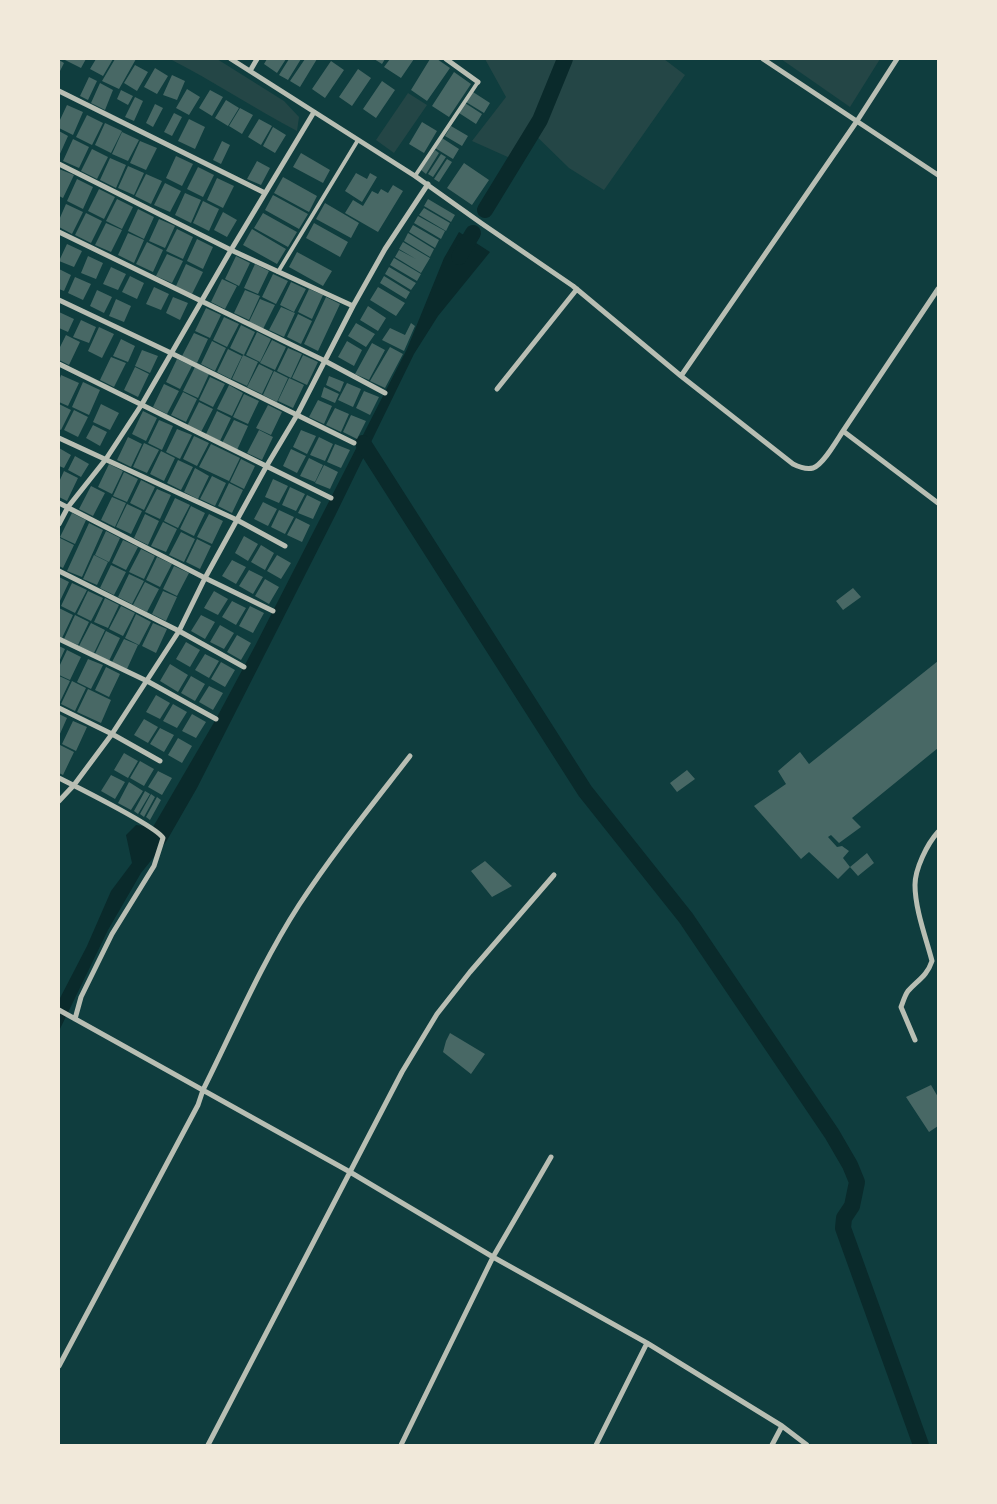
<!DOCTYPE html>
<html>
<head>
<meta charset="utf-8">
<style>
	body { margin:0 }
	#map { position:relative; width:997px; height:1504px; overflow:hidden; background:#0f3d3e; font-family:Commissioner,sans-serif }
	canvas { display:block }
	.frame { position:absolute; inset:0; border:60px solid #f1e9da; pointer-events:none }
</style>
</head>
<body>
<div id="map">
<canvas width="997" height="1504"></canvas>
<div class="frame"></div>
</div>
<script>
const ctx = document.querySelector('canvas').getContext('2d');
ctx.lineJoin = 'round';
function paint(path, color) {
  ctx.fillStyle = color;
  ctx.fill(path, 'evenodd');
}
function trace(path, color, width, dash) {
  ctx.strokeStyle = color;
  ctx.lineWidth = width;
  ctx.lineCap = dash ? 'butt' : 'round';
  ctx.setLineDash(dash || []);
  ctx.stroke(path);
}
paint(new Path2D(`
	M170,59H217L284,101L299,117L297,131C254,108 213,81 170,59Z
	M485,59H664L685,75L604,190L569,168L528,128L510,158L472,141L506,97Z
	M781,59H880L850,107Z
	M408,93L427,105L394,153L376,140Z`), '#244646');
paint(new Path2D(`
	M459,232L490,252L438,316L414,354L335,516L197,788L166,842L141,873L108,930L59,1031V1000L87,946L111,891L132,863L126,835L136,825L153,827L216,719L255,646L407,349L444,258Z`), '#0a2a2b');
trace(new Path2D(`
	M485,210L540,120L565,59
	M459,257L473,233
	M363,443L585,791L686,918L832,1134L850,1165L857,1182L852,1206L844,1218L843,1228L921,1445`), '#0a2a2b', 16);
paint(new Path2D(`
	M63,59H86L81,68Z
	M96,59H113L103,76L90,69Z
	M115,59H136L119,89L102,81Z
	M267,59H286L277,73L264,64Z
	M289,59H301L288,80L279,75Z
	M305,59H317L300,87L290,81Z
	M374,59H385L382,64Z
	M390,59H414L401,78L384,67Z
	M430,59H437L450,68L427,101L411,90Z
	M59,60L64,63L59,73Z
	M331,61L344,70L325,98L312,89Z
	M135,65L148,72L137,91L124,83Z
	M155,68L168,76L157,94L144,87Z
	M358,69L371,78L352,106L339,97Z
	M454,72L471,84L449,117L432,106Z
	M172,75L185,81L177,100L163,95Z
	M89,77L97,81L88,100L80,96Z
	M382,81L395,90L376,118L363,109Z
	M100,83L113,90L105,110L91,103Z
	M187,89L200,97L189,115L176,108Z
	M121,90L133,96L128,105L117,99Z
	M210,90L223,97L212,116L199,108Z
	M473,92L490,103L484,113L466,102Z
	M135,97L143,101L134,121L125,117Z
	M226,100L239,108L228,126L215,118Z
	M465,103L482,114L476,124L459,113Z
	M155,104L163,108L153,127L146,123Z
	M67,105L83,112L73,135L59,128V122Z
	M240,108L253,115L242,134L229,126Z
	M174,113L182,117L172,136L164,132Z
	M87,115L103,123L92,145L76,137Z
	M189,119L205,127L195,149L178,141Z
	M259,119L272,126L261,145L248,137Z
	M422,122L437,131L424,153L409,144Z
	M105,123L122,131L111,153L95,145Z
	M451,126L468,136L462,146L445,136Z
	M273,127L286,135L275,153L263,146Z
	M59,131L68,136L59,156Z
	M122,132L139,140L128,161L112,154Z
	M442,138L459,149L453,159L435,148Z
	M73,139L89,147L79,168L63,161Z
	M140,141L157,148L146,170L130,163Z
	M222,141L230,145L221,164L213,160Z
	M92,149L108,157L97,179L81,171Z
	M435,150L439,153L426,174L421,170Z
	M301,153L330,170L323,183L293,167Z
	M441,154L446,157L433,177L428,174Z
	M176,156L193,164L182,186L166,178Z
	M110,158L126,165L116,188L100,180Z
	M447,159L452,162L439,182L434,179Z
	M257,161L270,168L261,185L247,179Z
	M464,163L489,180L472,205L447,188Z
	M128,166L144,173L134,195L118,188Z
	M198,167L214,175L203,197L187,189Z
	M59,169L74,175L63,198L59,196Z
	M356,173L367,179L370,173L377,177L362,202L345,191Z
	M146,174L162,181L151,204L135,196Z
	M283,177L317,196L309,212L274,193Z
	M217,178L234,186L223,208L207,200Z
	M77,179L93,187L83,209L67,201Z
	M165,183L181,191L170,212L154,205Z
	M393,185L403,191L378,232L345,213L353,200L363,206L372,191L378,194L381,189L388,193Z
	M99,189L115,197L104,219L88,211Z
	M185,193L201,200L191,223L175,215Z
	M273,195L308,214L299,229L265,210Z
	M117,199L133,207L122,229L106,221Z
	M428,199L455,215L451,222L424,206Z
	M203,201L219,209L209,231L193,223Z
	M325,203L359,223L351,238L316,219Z
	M66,204L83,212L72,234L59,227V220Z
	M424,208L450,223L446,231L419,215Z
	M138,209L154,217L144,239L128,231Z
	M223,212L237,220L227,237L214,230Z
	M86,213L102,221L91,243L75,235Z
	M263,213L297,232L288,247L254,228Z
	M418,216L445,231L441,239L414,223Z
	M159,219L175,226L165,248L149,241Z
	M106,223L122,230L111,252L95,245Z
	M314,223L348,242L340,257L306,238Z
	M413,225L439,240L435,248L409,232Z
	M177,229L193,237L183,259L166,251Z
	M252,229L286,249L277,264L243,245Z
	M128,233L144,240L134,263L118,255Z
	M408,233L434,249L430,257L404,241Z
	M197,239L213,247L203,269L187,261Z
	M147,242L163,250L153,272L136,264Z
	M403,242L430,258L421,273L395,257L399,250L416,259L399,249Z
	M67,244L82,251L74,267L59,261Z
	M297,252L332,271L323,286L289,267Z
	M167,254L183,261L172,283L156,276Z
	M88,256L103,263L96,279L81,273Z
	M236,256L250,263L239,286L225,279Z
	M394,258L421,274L417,281L390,265Z
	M186,264L203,272L192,294L176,286Z
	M255,264L269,271L258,294L244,288Z
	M111,267L126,274L118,290L103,284Z
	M389,267L416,283L411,290L385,274Z
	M59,269L71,275L64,291L59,289Z
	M273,274L288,281L276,304L262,297Z
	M130,276L144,283L137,299L122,292Z
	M384,276L410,292L406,299L380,283Z
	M75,277L91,284L83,300L68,293Z
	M222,279L237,286L225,309L211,302Z
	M291,282L306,289L294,312L280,305Z
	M154,287L169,294L161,310L146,304Z
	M378,287L405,303L396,316L370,300Z
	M309,289L323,295L312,319L298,312Z
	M97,290L112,297L104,313L90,306Z
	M245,290L260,296L249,320L234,313Z
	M173,297L188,303L180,320L166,313Z
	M326,297L340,304L318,351L304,344Z
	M116,299L131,306L124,322L109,316Z
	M260,299L275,305L263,329L249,322Z
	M368,306L386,318L378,331L360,320Z
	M281,307L295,313L284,337L269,330Z
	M206,308L221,315L210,338L195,331Z
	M59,312L74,319L68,332L59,328Z
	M298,314L312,321L301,344L287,337Z
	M224,317L239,324L227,347L213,340Z
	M81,320L96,327L89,343L73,337Z
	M356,323L375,334L366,347L348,336Z
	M411,323L415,326L404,351L382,340L390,328L405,335Z
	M241,325L255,332L244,355L230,348Z
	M99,327L114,334L102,358L88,351Z
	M257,332L271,339L260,362L246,355Z
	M194,333L208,339L197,363L182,356Z
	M66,335L80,342L69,365L59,360V349Z
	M121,339L135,346L128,362L113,356Z
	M272,340L286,347L275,370L260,363Z
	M212,341L226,348L215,371L201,364Z
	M347,341L362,350L354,366L338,357Z
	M372,343L385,350L369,380L355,374Z
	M390,347L403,354L385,388L370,381Z
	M288,348L302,354L291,378L277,371Z
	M228,349L242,356L231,379L217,372Z
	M142,350L158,356L150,373L135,366Z
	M243,355L258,362L247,386L232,379Z
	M303,355L318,362L307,385L292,378Z
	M111,357L126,363L114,387L100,380Z
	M177,359L192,366L180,389L166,382Z
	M259,364L273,371L262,394L247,387Z
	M135,367L149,374L138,397L124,390Z
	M195,367L209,374L198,398L183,391Z
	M274,371L288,378L277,402L263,395Z
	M61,375L79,383L68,406L59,402V381Z
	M329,376L344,382L340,392L326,385Z
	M210,377L225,384L213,407L199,400Z
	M289,378L304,385L293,408L278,401Z
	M83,382L100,390L89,415L72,407Z
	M347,383L361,389L353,407L338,400Z
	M164,384L179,391L167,414L153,407Z
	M229,385L243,393L232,416L217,409Z
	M324,387L339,394L335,403L321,397Z
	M364,391L379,397L370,415L356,408Z
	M183,392L197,399L186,422L171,415Z
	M244,394L259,401L248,424L233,417Z
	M318,400L332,406L324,424L309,417Z
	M199,402L213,409L201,432L187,426Z
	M59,404L71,410L61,430L59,429Z
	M101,404L119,413L110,430L93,422Z
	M268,405L282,412L271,435L256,428Z
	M335,408L349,414L341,432L326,425Z
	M74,410L88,417L78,437L64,430Z
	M143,411L157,418L146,441L132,434Z
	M217,411L231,418L220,441L206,434Z
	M351,415L366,421L357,439L343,432Z
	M159,420L173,426L162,450L148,443Z
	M234,420L248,426L237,450L222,443Z
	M93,425L107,432L100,446L86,438Z
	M177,429L192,435L180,459L166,452Z
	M259,430L273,437L262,460L247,453Z
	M301,430L316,436L307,454L293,447Z
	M194,436L209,443L197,466L183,459Z
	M128,437L142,444L131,467L117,460Z
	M319,437L333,444L325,461L310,455Z
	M144,443L159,450L147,473L133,467Z
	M211,444L240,458L229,481L214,474L218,464L214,474L199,467Z
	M335,444L350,450L341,468L327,462Z
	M59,448L71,455L64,468L59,466Z
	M291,449L306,456L297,473L283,466Z
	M161,451L175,458L164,481L150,474Z
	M75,456L89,464L81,477L68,470Z
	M309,458L323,465L315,482L300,476Z
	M241,459L255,466L244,489L230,482Z
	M178,460L193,467L181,490L167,483Z
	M109,464L123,471L112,494L98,487Z
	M324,465L338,472L330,489L315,483Z
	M195,468L209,476L198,499L184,492Z
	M64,471L78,478L67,501L59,497V482Z
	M124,472L138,479L127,502L113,496Z
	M212,476L226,483L215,506L200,499Z
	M273,479L288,486L279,503L265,497Z
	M141,480L155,487L144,510L130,503Z
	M229,483L243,490L232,513L218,506Z
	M91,486L105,493L93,516L79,509Z
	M290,487L305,494L296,511L282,505Z
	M157,489L171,495L160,519L145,512Z
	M307,495L321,502L313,519L298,513Z
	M112,497L126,503L115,527L101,520Z
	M175,498L190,505L178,528L164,521Z
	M263,502L277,509L268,526L254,519Z
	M127,504L142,511L131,534L116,527Z
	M191,506L205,513L194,536L180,529Z
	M279,510L294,517L285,534L271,527Z
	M72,513L86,520L75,544L60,537Z
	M145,514L159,521L148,545L134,538Z
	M209,514L223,521L212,544L197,537Z
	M296,518L310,525L302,542L287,535Z
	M163,522L177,529L166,552L151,546Z
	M89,523L103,530L82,577L67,571Z
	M106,531L120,538L109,562L95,555Z
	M181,532L195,539L184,562L169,555Z
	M244,536L258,544L248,561L235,553Z
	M60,538L74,545L63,568L59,566V541Z
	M197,539L211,546L200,569L186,562Z
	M123,540L138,547L126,570L112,563Z
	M261,545L274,553L265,570L251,562Z
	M141,549L155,556L144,579L129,572Z
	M94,555L108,562L97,585L83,579Z
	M277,555L291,563L281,579L267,571Z
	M157,557L172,564L160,587L146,580Z
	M232,560L246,567L236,584L222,576Z
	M111,565L126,572L114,595L100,588Z
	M174,566L189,573L177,596L163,589Z
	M249,570L263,577L253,594L239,586Z
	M129,574L144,581L132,604L118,597Z
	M59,577L69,582L59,603Z
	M265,579L279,587L269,604L255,596Z
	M145,582L159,589L147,612L133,605Z
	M72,583L87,590L75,613L61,606Z
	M853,588L861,597L843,610L836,601Z
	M88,591L103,598L91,621L77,614Z
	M163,591L177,597L166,621L152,614Z
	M214,591L228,599L218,615L204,608Z
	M105,598L119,605L108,628L94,622Z
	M232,601L246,608L236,625L222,617Z
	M121,606L135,613L123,636L109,629Z
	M250,606L264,613L253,633L239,626Z
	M59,608L73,615L62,638L59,637Z
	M136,614L151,622L139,645L125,638Z
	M75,615L89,622L78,645L64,639Z
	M201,615L215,622L205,639L191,631Z
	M91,623L105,630L94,653L79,646Z
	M153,623L167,629L156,653L142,646Z
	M220,625L234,633L224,649L210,642Z
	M106,631L120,638L109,661L95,654Z
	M237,635L251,643L241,660L227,652Z
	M124,639L138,645L127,669L112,662Z
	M186,642L200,650L190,667L176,659Z
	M59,646L65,649L59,662Z
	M67,650L81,657L70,680L59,675V667Z
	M205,654L219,661L209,678L195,670Z
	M88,659L103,665L91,689L77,682Z
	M938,661V748L852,818L861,827L839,843L831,835L828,837L837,847L842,846L849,851L843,858L850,867L838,879L809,852L801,859L754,806L786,784L778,771L800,752L809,764Z
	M221,662L235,670L225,687L211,679Z
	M170,664L188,675L178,692L160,681Z
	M106,667L120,674L109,697L95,690Z
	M59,676L70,681L59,704Z
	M191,676L205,684L195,701L181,693Z
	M72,681L86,688L75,711L61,704Z
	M209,686L223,693L213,710L199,702Z
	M88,689L111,700L101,723L77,712Z
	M156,695L170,703L160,719L146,712Z
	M173,704L187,712L177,728L163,721Z
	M59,714L67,718L59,736Z
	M192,714L206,722L196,738L182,731Z
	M144,719L158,727L148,743L134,735Z
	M73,721L87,727L76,751L62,744Z
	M160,728L174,735L164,752L150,744Z
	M178,738L192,746L182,763L168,755Z
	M60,745L74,752L63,775L59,773V748Z
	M124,753L138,761L128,778L114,770Z
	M140,761L154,769L144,786L130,778Z
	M687,770L695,779L677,792L670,783Z
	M158,771L172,778L162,795L148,787Z
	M111,775L125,782L115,799L101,791Z
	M129,782L143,791L131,810L118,803Z
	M145,791L150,794L138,814L134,811Z
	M151,794L155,797L144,817L140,814Z
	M157,797L161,800L150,820L146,817Z
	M867,853L874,863L858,876L850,867Z
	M485,861L512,886L492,897L471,871Z
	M450,1033L485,1054L471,1074L443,1052L446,1041Z
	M931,1085L938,1097V1126L929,1132L906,1097Z`), '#486865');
trace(new Path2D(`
	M415,176L478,82
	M278,272L358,140`), '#b8beb3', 4);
trace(new Path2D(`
	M231,59L415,176L481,223L573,286L681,376L793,464C799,467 806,470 813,468C823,465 837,440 843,431L938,503
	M446,59L478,82
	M763,59L938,175
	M250,71L257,59
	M59,91L265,193
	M59,164L231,250L353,306
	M59,232L325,361L385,393
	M59,300L171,353L354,443
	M59,364L331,498
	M681,376L857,121L897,59
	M497,389L577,289
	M843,431L938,289
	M59,438L237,520L285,546
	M59,503L205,578L273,611
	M59,524L68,507L106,459L142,404L231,250L314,112
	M59,571L179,631L244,667
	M59,639L147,681L216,719
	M59,708L112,734L160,761
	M59,778C75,786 157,827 163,838L154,866L112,934L81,997L75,1019
	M59,801L74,785L112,734L179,631L205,578L266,467L297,415L353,306L385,249L428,184
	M59,1010L350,1172L493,1257L647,1343L782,1426L807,1445
	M915,1040L901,1007C903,1002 905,995 908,991C918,980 927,976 932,961C926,938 915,909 915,885C915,869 927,844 938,832
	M59,1366L198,1105L203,1090C234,1028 261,964 299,905C333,853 372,805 410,756
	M208,1445L402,1072L437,1014L470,972L554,875
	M401,1445L493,1257L551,1157
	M596,1445L647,1343
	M772,1445L782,1426`), '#b8beb3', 5);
</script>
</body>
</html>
